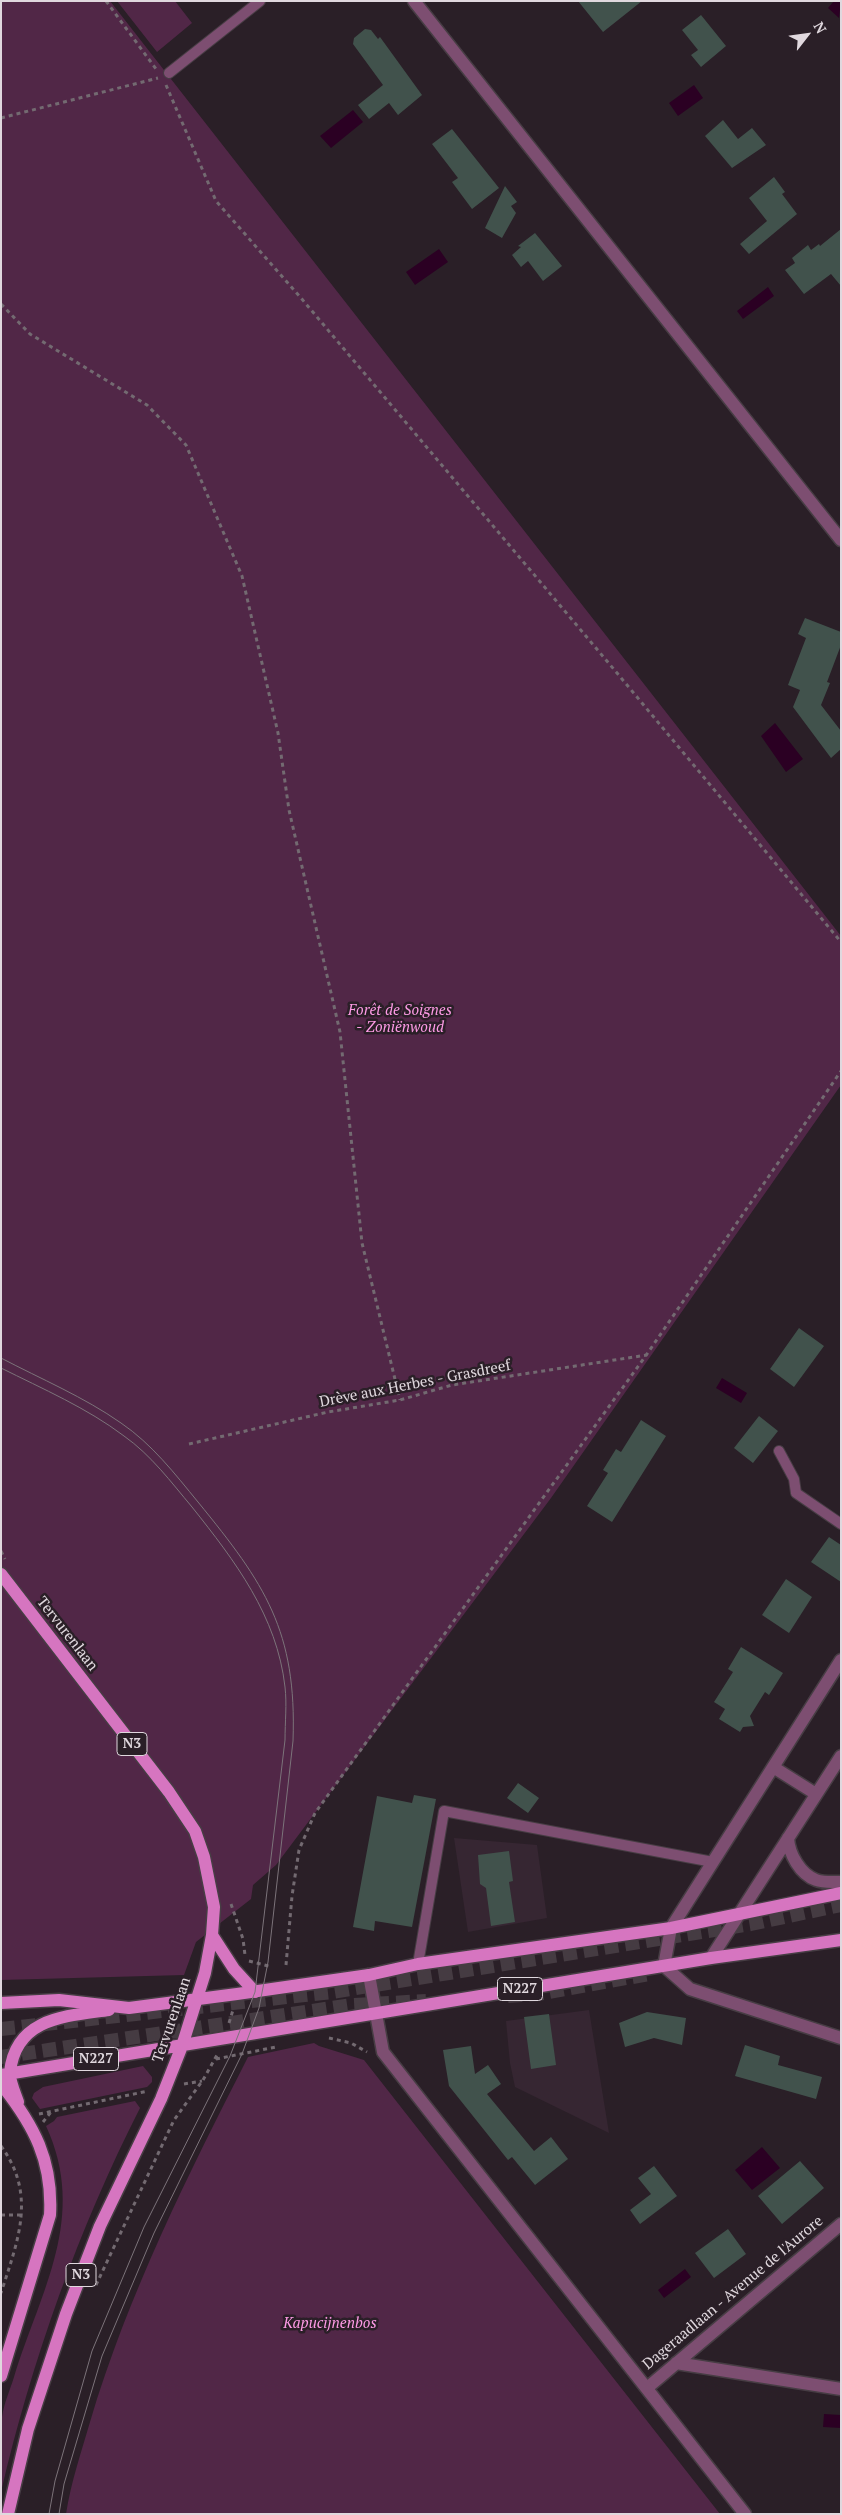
<!DOCTYPE html>
<html>
<head>
<meta charset="utf-8">
<style>
	body { margin:0 }
	#map { position:relative; width:842px; height:2515px; overflow:hidden; background:#2a1f27; font-family:"PT Serif",serif }
	canvas { display:block }
	.frame { position:absolute; inset:0; border:2px solid #e0d8de; pointer-events:none }
	.north { position:absolute; left:782px; top:10px; width:50px; height:50px; -webkit-text-stroke:4px #2a1f27; paint-order:stroke; rotate:60deg; font-size:14px; font-weight:700; line-height:20px; text-align:center; color:#e0d8de }
	.north::after { content:''; display:block; margin:auto; width:18px; height:22px; background:#e0d8de; clip-path:polygon(50% 0,100% 100%,50% 72%,0 100%) }
</style>
</head>
<body>
<div id="map">
<canvas width="842" height="2515"></canvas>
<div class="frame"></div>
<div class="north">N</div>
</div>
<script>
const ctx = document.querySelector('canvas').getContext('2d');
ctx.lineJoin = 'round';
function paint(path, color) {
  ctx.fillStyle = color;
  ctx.fill(path, 'evenodd');
}
function trace(path, color, width, dash) {
  ctx.strokeStyle = color;
  ctx.lineWidth = width;
  ctx.lineCap = dash ? 'butt' : 'round';
  ctx.setLineDash(dash || []);
  ctx.stroke(path);
}
function label(font, color, halo, rows, align = 'center') {
  ctx.font = font + ' "PT Serif",serif';
  ctx.lineWidth = 5;
  ctx.setLineDash([]);
  ctx.textBaseline = 'middle';
  ctx.strokeStyle = halo;
  ctx.fillStyle = color;
  for (const [text, x, y, turn = 0] of rows) {
    ctx.save();
    ctx.translate(x, y);
    ctx.rotate((+turn || 0) * Math.PI / 180);
    ctx.textAlign = isNaN(turn) ? turn : align;
    if (halo) ctx.strokeText(text, 0, 0);
    ctx.fillText(text, 0, 0);
    ctx.restore();
  }
}
paint(new Path2D(`
	M454,1838L537,1845L547,1918L468,1932Z
	M589,2010L609,2133L515,2087L510,2063L506,2021Z`), '#362632');
paint(new Path2D(`
	M1,1H110L841,936V1085L551,1498L276,1865L253,1885L251,1899L196,1942L184,1975L1,1980Z
	M117,1H175L192,23L157,52Z
	M314,2043L319,2046L364,2060L720,2514H66C71,2482 81,2453 90,2422C128,2294 188,2175 248,2057Z
	M143,2066L152,2077V2082L147,2087L40,2109L32,2098L34,2093L43,2087Z
	M135,2101L140,2108C78,2230 32,2360 1,2492C1,2468 0,2440 2,2417C4,2403 10,2390 14,2377C41,2290 88,2217 46,2126L54,2121L57,2117Z`), '#512747');
paint(new Path2D(`
	M834,1H841L839,18L828,8Z
	M694,85L703,98L678,116L669,103Z
	M353,110L363,122L331,148L320,136Z
	M439,249L448,262L415,285L406,272Z
	M768,287L774,296L743,319L737,311Z
	M775,723L803,759L786,772L761,736Z
	M722,1378L747,1393L741,1403L716,1388Z
	M762,2147L780,2168L752,2190L735,2170Z
	M685,2269L691,2277L664,2298L658,2290Z
	M824,2414L841,2415V2428L823,2427Z`), '#2b0023');
paint(new Path2D(`
	M578,1H642L603,32Z
	M701,15L726,46L701,67L691,55L698,50L682,30Z
	M365,29L371,30L378,39L380,37L422,95L398,115L389,103L369,119L358,105L383,85L353,44L354,38Z
	M723,120L738,139L752,128L766,145L732,168L705,136Z
	M452,129L499,188L472,209L452,182L458,178L432,144Z
	M774,177L785,192L782,194L797,214L749,254L740,244L767,221L749,198Z
	M505,186L517,202L511,206L516,213L502,238L485,228Z
	M841,229V286L831,274L804,294L785,270L795,263L792,258L808,245L811,250L819,244L820,246Z
	M535,233L562,266L543,281L528,261L521,267L512,255L521,247L518,246Z
	M805,618L841,632V645L827,682L830,683L821,705L841,731V749L831,758L793,707L800,690L788,685L806,638L798,634Z
	M799,1328L824,1346L794,1387L770,1369Z
	M759,1416L778,1431L753,1463L734,1448Z
	M641,1420L666,1436L612,1522L587,1506L608,1473L603,1470L616,1449L621,1452Z
	M829,1537L841,1545V1582L811,1562Z
	M786,1579L812,1597L789,1633L762,1615Z
	M741,1647L783,1673L769,1695L765,1692L750,1716L754,1726L743,1727L740,1732L719,1719L725,1709L714,1702L733,1672L728,1669Z
	M518,1783L539,1798L528,1813L507,1798Z
	M414,1795L436,1799L412,1927L375,1921L374,1931L353,1927L377,1796L412,1803Z
	M509,1851L513,1881L509,1882L515,1922L491,1926L486,1888L480,1884L478,1855Z
	M647,2012L686,2018L682,2045L654,2038L625,2047L619,2023Z
	M549,2014L556,2065L531,2069L524,2017Z
	M745,2045L780,2056L778,2065L822,2077L816,2099L735,2076Z
	M471,2046L475,2074L488,2065L501,2084L487,2094L534,2151L551,2137L568,2159L535,2185L512,2157L508,2160L449,2086L443,2050Z
	M800,2161L824,2188L782,2224L758,2196Z
	M654,2166L677,2196L640,2224L630,2210L651,2194L638,2178Z
	M728,2229L746,2254L714,2278L695,2253Z`), '#41524c');
trace(new Path2D(`
	M508,1996L538,1994L649,1974
	M1,2029L332,1992L751,1924L841,1905
	M1,2057L352,2005L426,2001`), '#453b42', 14, [14, 7]);
const service = new Path2D(`
	M169,73L260,1
	M779,1451L794,1479L796,1493L841,1524
	M418,1964L444,1811L713,1862`);
const minor = new Path2D(`
	M414,1L841,540
	M664,1966L690,1989L841,2038
	M676,2363L841,2389
	M647,2388L841,2224`);
const tertiary = new Path2D(`
	M773,1767L816,1794
	M788,1838C789,1854 800,1874 816,1880C824,1883 833,1882 841,1882
	M711,1958L841,1756
	M664,1966L671,1928L841,1660
	M369,1975L383,2052L745,2514`);
const primary = new Path2D(`
	M1,1574L169,1792L195,1831L204,1857L214,1907L212,1935L205,1973L182,2046L161,2099L100,2226L66,2314L28,2429L8,2514
	M212,1935L234,1969L255,1992
	M1,2003L59,2000L129,2008L237,1994L369,1975L418,1964L671,1928L841,1893
	M1,2075L711,1958L841,1940
	M1,2084C34,2125 53,2161 50,2215L1,2376
	M18,2102C15,2093 9,2080 10,2072C16,2017 67,2016 109,2010`);
trace(service, '#473d44', 12);
trace(minor, '#473d44', 15);
trace(tertiary, '#473d44', 15);
trace(primary, '#473d44', 15);
trace(new Path2D(`
	M106,1L156,69
	M166,85L216,201L301,298L617,673L841,942
	M1,118L158,78
	M1,304L30,334L147,405L186,445L242,576L278,733L289,810L340,1032L362,1243L400,1400
	M189,1444L328,1412L400,1400L452,1385L647,1355
	M1,1551L5,1559
	M231,1904L243,1939L245,1955
	M249,1961L272,1967
	M286,1965L292,1896L299,1850L315,1813L647,1354L841,1071
	M229,2023L233,2010
	M329,2038L351,2043L367,2052
	M216,2059L276,2047
	M184,2084L202,2081
	M39,2114L148,2091
	M43,2122L51,2112
	M1,2146C37,2195 18,2240 1,2293
	M1,2215H22
	M96,2285L174,2120L203,2080L217,2055`), '#736a71', 3, [4, 4]);
trace(service, '#7d4e71', 10);
trace(minor, '#7d4e71', 12);
trace(tertiary, '#7d4e71', 12);
trace(primary, '#d675c0', 12);
trace(new Path2D(`
	M1,1358C41,1379 84,1397 121,1423C152,1444 175,1474 198,1502C265,1584 297,1631 293,1741L268,1962L259,2008L242,2054L154,2233L102,2356L64,2484L59,2514
	M1,1368C43,1389 87,1408 124,1436C151,1455 171,1482 192,1507C235,1561 277,1616 285,1687C287,1704 285,1722 285,1740L255,1992L230,2056L144,2227L92,2351L55,2481L49,2514`), '#7c737a', 1);
for (const [x, y, w] of [
	[132,1744,30],
	[520,1989,45],
	[96,2059,45],
	[81,2275,30]
]) {
  const box = new Path2D();
  box.roundRect(x - w / 2, y - 11.5, w, 23, 4);
  ctx.fillStyle = '#2a1f27';
  ctx.fill(box);
  trace(box, '#e0d8de', 1);
}
label('bold 14px', '#e0d8de', null, [
	["N3",132,1744],
	["N227",520,1989],
	["N227",96,2059],
	["N3",81,2275]
]);
label('italic 15px', '#fd9ae5', '#2a1f27', [
	["Forêt de Soignes",400,1011],
	["- Zoniënwoud",400,1028],
	["Kapucijnenbos",330,2324]
]);
label('15px', '#e0d8de', '#2a1f27', [
	["Drève aux Herbes - Grasdreef",415,1384,-11],
	["Tervurenlaan",67,1634,52],
	["Tervurenlaan",172,2020,-71],
	["Dageraadlaan - Avenue de l'Aurore",733,2293,-40]
]);
</script>
</body>
</html>
